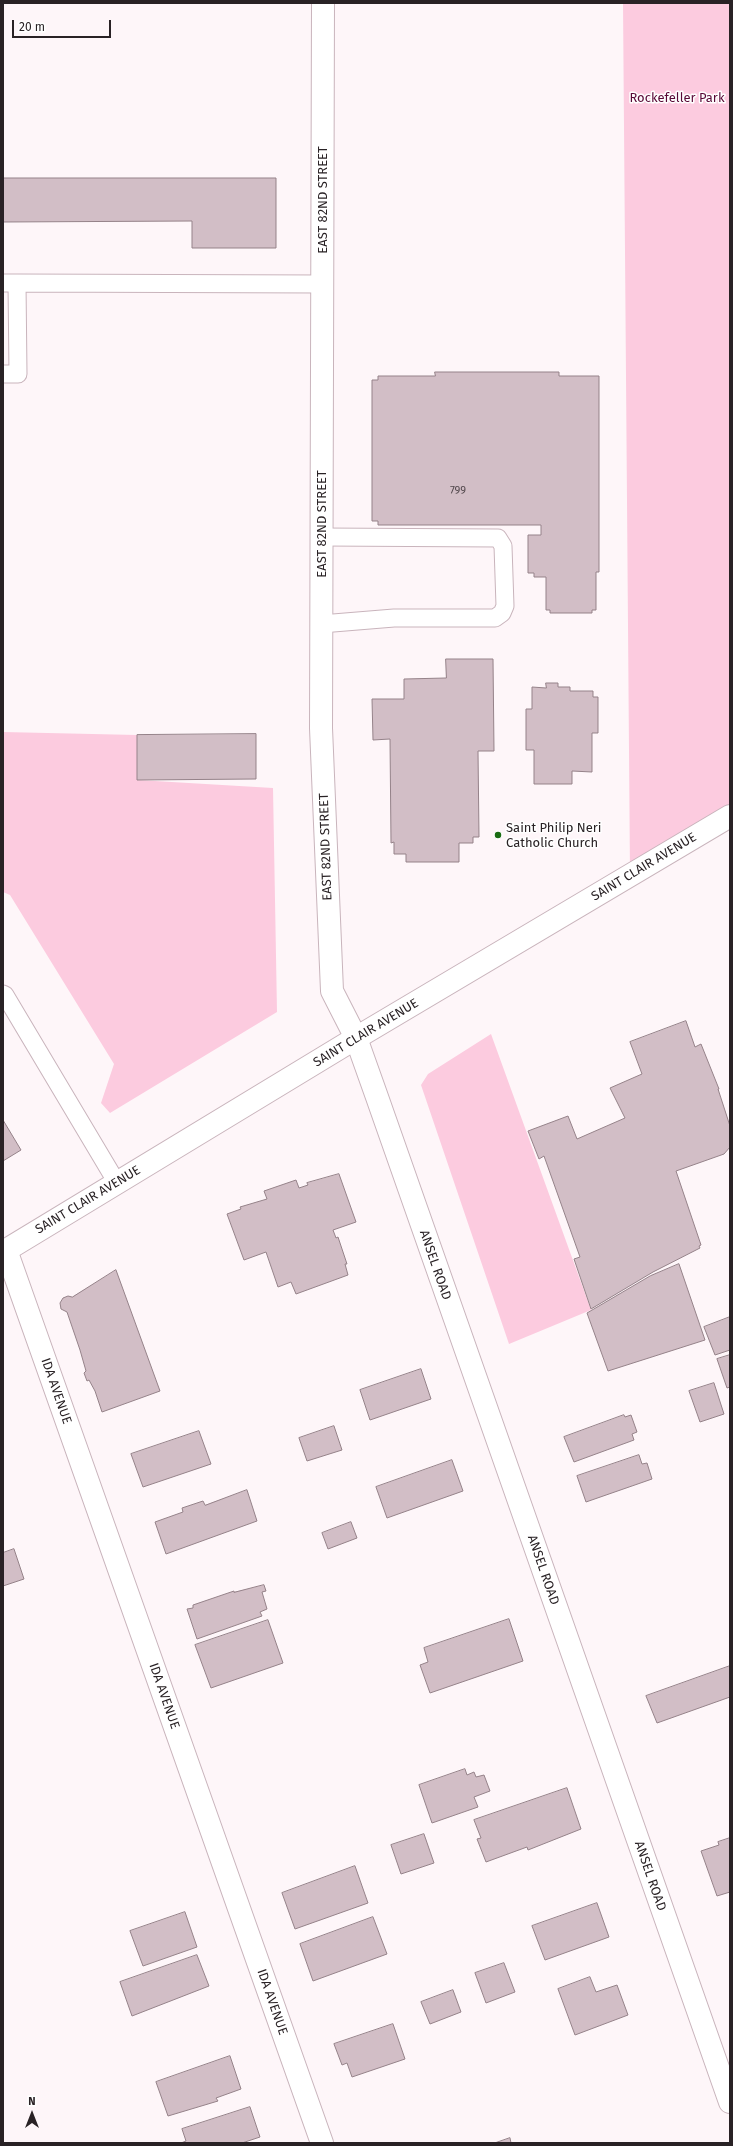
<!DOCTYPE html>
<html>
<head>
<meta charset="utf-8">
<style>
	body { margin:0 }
	#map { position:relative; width:733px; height:2146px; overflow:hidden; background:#fef6f9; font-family:"Fira Sans",sans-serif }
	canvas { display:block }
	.frame { position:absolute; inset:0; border:4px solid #292225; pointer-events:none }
	.north { position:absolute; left:12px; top:2094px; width:40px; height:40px; -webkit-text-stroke:3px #fff; paint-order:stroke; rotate:0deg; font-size:11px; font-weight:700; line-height:16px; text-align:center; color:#292225 }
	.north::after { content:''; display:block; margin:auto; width:14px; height:18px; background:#292225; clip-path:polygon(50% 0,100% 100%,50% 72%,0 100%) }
	.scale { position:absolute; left:12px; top:20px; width:99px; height:18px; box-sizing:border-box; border:2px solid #292225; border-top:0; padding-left:5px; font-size:12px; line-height:14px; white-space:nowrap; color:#292225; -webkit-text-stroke:3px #fff; paint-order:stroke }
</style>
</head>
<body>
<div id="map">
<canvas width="733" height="2146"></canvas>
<div class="frame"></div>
<div class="north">N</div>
<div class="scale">20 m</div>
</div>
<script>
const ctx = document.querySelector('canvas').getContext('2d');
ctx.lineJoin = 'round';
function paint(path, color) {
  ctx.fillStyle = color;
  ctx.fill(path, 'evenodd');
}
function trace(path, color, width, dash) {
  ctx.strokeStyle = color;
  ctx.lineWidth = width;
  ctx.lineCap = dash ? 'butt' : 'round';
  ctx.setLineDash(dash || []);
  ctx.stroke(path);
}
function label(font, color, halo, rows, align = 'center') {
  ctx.font = font + ' "Fira Sans",sans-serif';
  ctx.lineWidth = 3;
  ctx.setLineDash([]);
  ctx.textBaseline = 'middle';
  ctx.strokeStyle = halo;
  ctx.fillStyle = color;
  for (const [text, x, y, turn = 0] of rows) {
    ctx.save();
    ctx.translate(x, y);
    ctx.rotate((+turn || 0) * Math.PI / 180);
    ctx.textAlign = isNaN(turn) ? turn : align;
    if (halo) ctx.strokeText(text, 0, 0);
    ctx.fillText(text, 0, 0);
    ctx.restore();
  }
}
paint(new Path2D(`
	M623,3H730V816L630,875Z
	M3,732L137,735L138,780L273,788L277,1012L110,1113L101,1103L114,1064L10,895L3,892Z
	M491,1034L591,1310L509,1344L421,1085L428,1074Z`), '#fccbdf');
const building = new Path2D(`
	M3,178H276V248H192V221L3,222Z
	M435,372H559V376H599V572H596V610H592V613H550V610H546V577H534V573H528V535H541V525H378V521H372V380H378V376H435Z
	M446,659H493L494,751H478L479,837H473V843H459V862H406V854H394V842L391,843L390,739L373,740L372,699H404V679L446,678Z
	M546,683H558V687H570V691H593V697H598V733H592V772L572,771V784H534V750H526V709H532V687L546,688Z
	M256,734V779L137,780V735Z
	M686,1021L695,1047L701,1044L719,1089H718L730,1126V1147L724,1154L676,1171L701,1245L699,1246L700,1248L653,1272L591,1309L574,1259L580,1257L544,1156L539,1159L528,1131L568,1116L577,1139L625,1118L610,1088L642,1074L630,1042Z
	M3,1120L21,1150L3,1161Z
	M339,1174L356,1222L333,1230L336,1238L338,1237L347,1264H345L348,1275L296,1294L291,1282L278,1287L266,1252L244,1260L227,1214L241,1209L240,1207L267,1199L264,1191L296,1180L299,1188L308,1185L307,1183Z
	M679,1264L705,1340L608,1371L587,1313L650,1276Z
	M116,1270L160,1391L102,1412L95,1391L89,1380L87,1381L84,1373L86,1371L80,1350L67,1312L61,1309L60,1303L63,1298L68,1296L72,1297Z
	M730,1317V1350L715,1355L704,1327Z
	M730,1355V1387L727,1388L717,1359Z
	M421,1369L431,1399L370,1420L360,1390Z
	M714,1383L724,1414L700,1422L689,1391Z
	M624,1415L625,1417L631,1415L637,1432L632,1434L634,1440L574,1462L564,1437Z
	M334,1426L342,1450L307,1461L299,1438Z
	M199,1431L211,1464L143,1487L131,1454Z
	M639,1455L642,1464L647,1463L652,1479L586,1502L577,1476Z
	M452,1460L463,1491L387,1518L376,1487Z
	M247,1490L257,1521L166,1554L155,1522L183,1512L182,1508L203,1501L205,1505Z
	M351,1522L357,1538L328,1549L322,1533Z
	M14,1549L24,1579L3,1586V1553Z
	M264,1585L266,1591L262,1592L267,1609L260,1612L262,1616L197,1639L187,1609L193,1608V1605L234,1591V1592Z
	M509,1619L523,1661L430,1693L420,1665L428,1662L424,1648Z
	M268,1620L283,1663L211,1688L195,1645Z
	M730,1666V1697L657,1723L646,1696Z
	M465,1769L467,1775L474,1772L476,1777L484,1775L490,1791L474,1797L478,1807L432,1823L419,1785Z
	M567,1788L581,1829L528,1850L527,1847L486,1862L477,1839L481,1838L474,1820Z
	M424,1834L434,1863L401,1874L391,1845Z
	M730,1838V1892L717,1896L701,1851L719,1845L718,1842Z
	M355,1866L368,1903L295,1929L282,1893Z
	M597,1903L609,1937L545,1960L532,1926Z
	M185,1912L197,1947L143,1966L130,1931Z
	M373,1917L387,1954L313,1981L300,1944Z
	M197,1955L209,1986L132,2016L120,1982Z
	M504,1963L515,1992L486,2003L475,1973Z
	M590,1977L596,1992L617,1985L628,2015L575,2035L558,1989Z
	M453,1990L461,2012L430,2024L421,2002Z
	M393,2024L405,2059L352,2077L347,2063L342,2065L334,2044Z
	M230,2056L241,2089L216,2098L218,2101L168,2116L156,2082Z
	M250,2107L260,2137L242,2143H181L186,2141L182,2129Z
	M510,2138L511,2143H495Z`);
paint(building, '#d2bec6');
trace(building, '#958289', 1);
const lane = new Path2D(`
	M3,283H17L18,374H3
	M17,283L322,284
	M321,624L394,618H495L502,613L505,606L503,546L498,538L322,537
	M3,994L5,995L117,1183`);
const street = new Path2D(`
	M323,3L321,728L332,991L356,1038L377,1097L730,2102
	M6,1250L322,2143`);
const secondary = new Path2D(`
	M3,1252L356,1038L730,816`);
trace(lane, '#c9b4bc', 19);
trace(street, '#c9b4bc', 24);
trace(secondary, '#c9b4bc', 24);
trace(lane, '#fff', 17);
trace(street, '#fff', 22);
trace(secondary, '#fff', 22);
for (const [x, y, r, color] of [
	[498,835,4,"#196c12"]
]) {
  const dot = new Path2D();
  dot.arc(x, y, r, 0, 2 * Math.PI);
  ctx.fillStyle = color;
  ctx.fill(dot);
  trace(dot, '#fff', 1.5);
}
label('11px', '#53494d', null, [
	["799",458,491]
]);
label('13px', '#580836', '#fff', [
	["Rockefeller Park",677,98]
]);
label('13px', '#292225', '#fff', [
	["EAST 82ND STREET",323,200,-90],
	["EAST 82ND STREET",322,524,-90],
	["EAST 82ND STREET",326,847,-92],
	["SAINT CLAIR AVENUE",644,867,-31],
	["SAINT CLAIR AVENUE",366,1033,-31],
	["SAINT CLAIR AVENUE",88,1200,-31],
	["ANSEL ROAD",435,1265,71],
	["IDA AVENUE",56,1391,71],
	["ANSEL ROAD",543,1570,71],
	["IDA AVENUE",164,1696,71],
	["ANSEL ROAD",650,1876,71],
	["IDA AVENUE",272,2002,71]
]);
label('13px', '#292225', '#fff', [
	["Saint Philip Neri",506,828],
	["Catholic Church",506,843]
], 'left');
</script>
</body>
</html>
